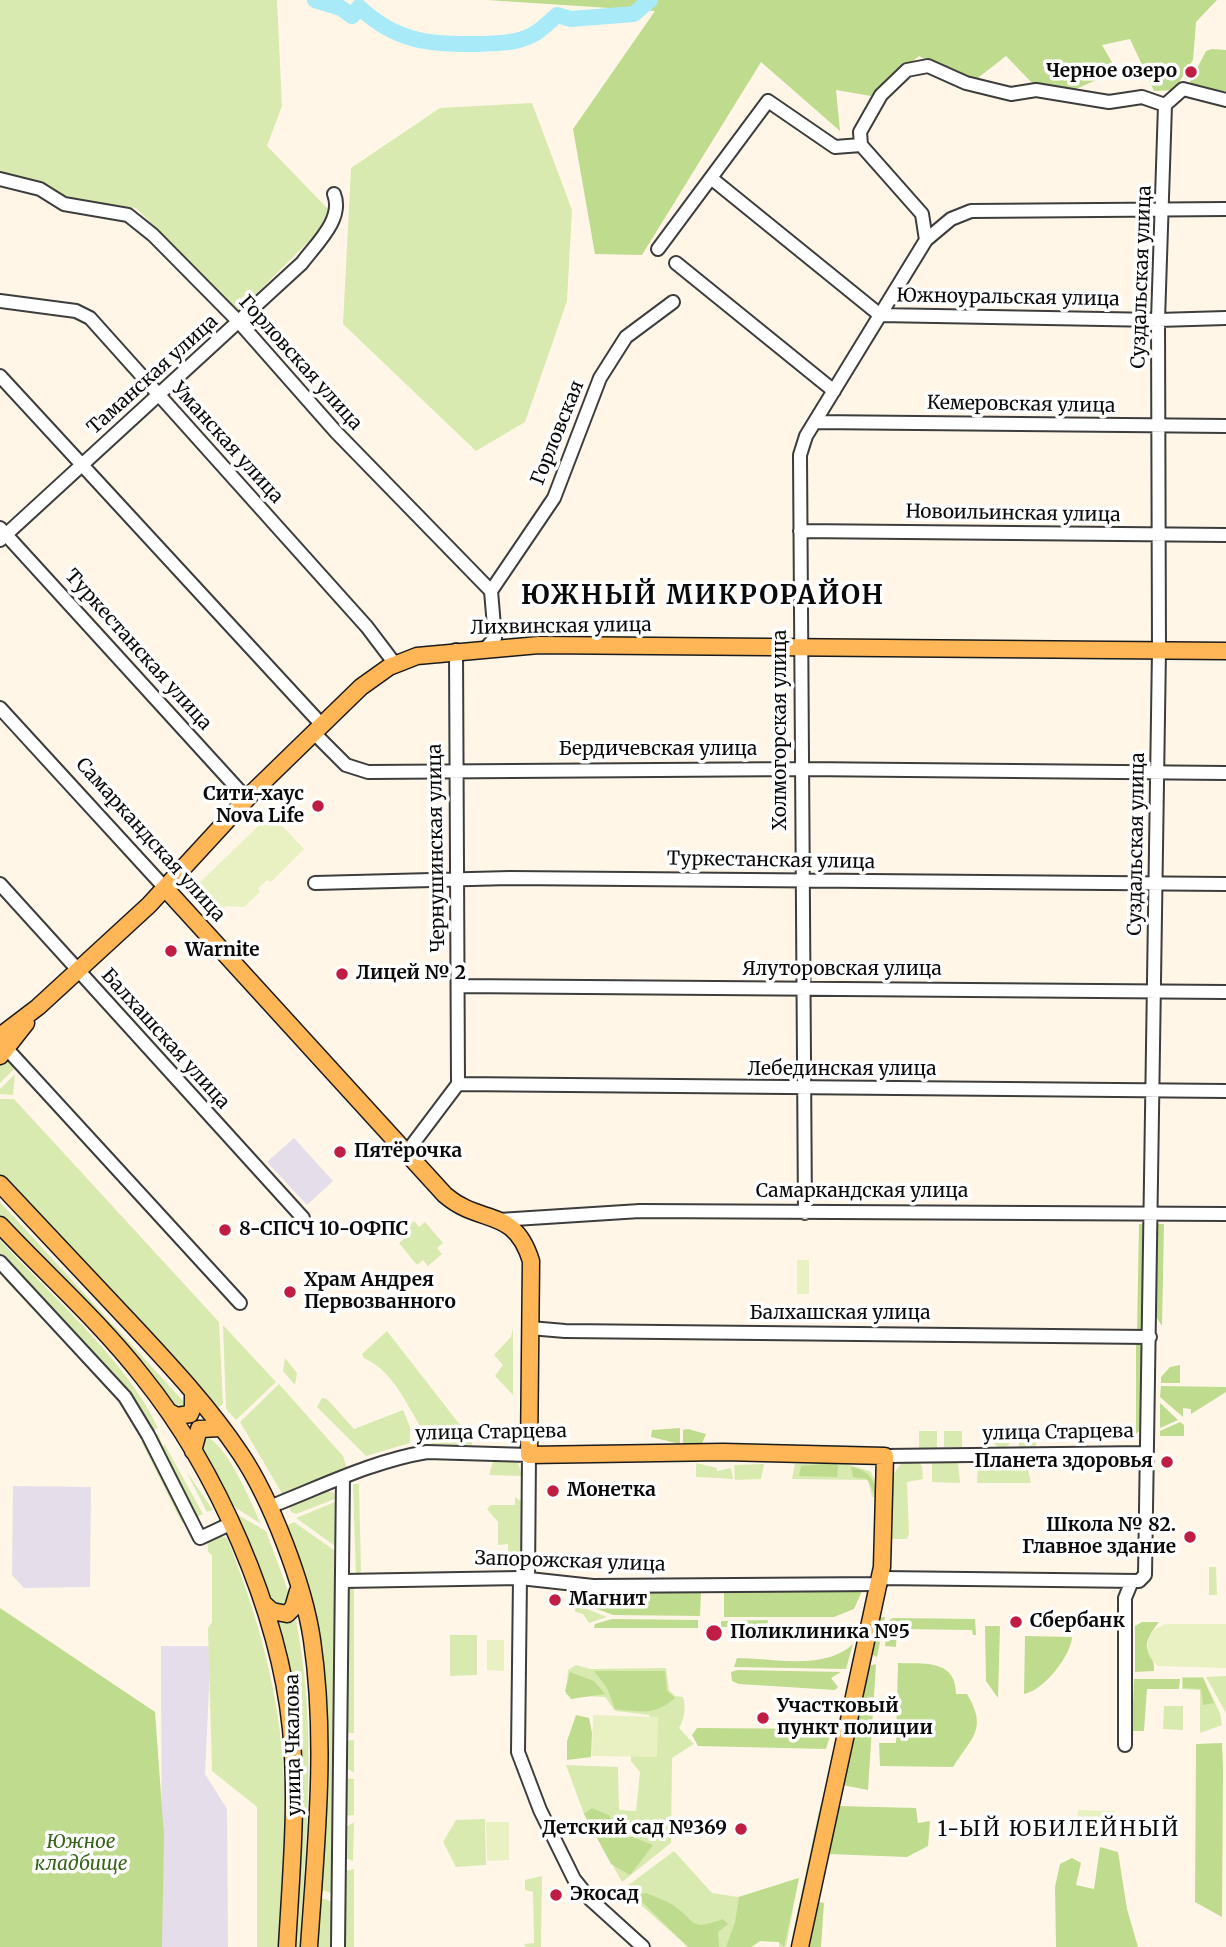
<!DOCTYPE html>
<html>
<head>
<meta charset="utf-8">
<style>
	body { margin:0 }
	canvas { display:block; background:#fff6e7 }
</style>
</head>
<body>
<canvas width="1226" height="1947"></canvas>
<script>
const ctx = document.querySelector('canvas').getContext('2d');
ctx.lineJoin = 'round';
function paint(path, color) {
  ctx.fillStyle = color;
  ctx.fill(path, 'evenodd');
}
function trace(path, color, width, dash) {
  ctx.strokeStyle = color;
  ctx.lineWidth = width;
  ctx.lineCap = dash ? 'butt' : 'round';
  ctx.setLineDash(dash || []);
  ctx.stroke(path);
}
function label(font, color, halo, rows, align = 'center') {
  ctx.font = font + ' Merriweather,serif';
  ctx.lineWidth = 7;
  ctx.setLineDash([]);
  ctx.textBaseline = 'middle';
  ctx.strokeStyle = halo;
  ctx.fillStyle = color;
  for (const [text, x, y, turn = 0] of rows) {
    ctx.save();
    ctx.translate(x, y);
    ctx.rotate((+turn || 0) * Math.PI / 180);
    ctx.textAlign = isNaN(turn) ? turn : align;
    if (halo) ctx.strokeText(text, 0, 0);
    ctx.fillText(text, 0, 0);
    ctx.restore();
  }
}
paint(new Path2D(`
	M294,1138L333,1181L307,1205L267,1162Z
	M13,1486L91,1487L90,1587L24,1588L12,1575Z
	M161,1646H211L205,1774L227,1809L228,1947H162Z`), '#e6ddea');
paint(new Path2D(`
	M0,0H277L282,106L267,146L328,209L321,229L239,311L136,208L0,188Z
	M532,103L572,210L567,301L525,422L476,451L343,324L351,168L440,108Z
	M9,1059L17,1066L0,1083V1065Z
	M15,1074L13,1095L0,1094V1089Z
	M0,1099H14L219,1322L223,1404L218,1408L198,1392L0,1176Z
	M0,1202L186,1404V1409L180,1413L0,1215Z
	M414,1221L419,1227L425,1222L443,1243L437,1248L442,1254L428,1266L423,1260L417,1265L399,1243L405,1238L401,1232Z
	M0,1240C49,1294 129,1363 158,1428L153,1430L127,1391L0,1255Z
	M8,1278L94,1371L93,1372L4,1279Z
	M223,1325L276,1382L236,1420L226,1409Z
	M513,1328V1395L495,1376L503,1365L494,1355L511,1337Z
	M387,1331L464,1430L462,1433L468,1440L472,1439V1445L432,1444C411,1417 398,1373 364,1358L362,1354Z
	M285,1358L297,1373L295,1385L283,1371Z
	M279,1384L343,1456L348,1472L284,1497L240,1422Z
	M322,1398L327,1399L354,1429L403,1410L410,1427V1443L366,1456L317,1407Z
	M993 1439a9 9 0 1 1 18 0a9 9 0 1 1-18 0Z
	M919,1431H937V1448H919Z
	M944,1431H962V1447H944Z
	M1019,1431H1036V1449H1019Z
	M154,1434H158L163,1446L165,1445L203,1514L195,1518Z
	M204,1437C224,1437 253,1506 261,1524L227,1502L199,1450Z
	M145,1439L186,1522L182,1523L141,1441Z
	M917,1459L922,1466L923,1479L907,1482L909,1534L907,1539H891L892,1476L903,1461Z
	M493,1461L518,1462L522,1476L489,1475Z
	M932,1461L958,1462L960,1483L932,1482Z
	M978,1461H1026L1031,1483H977Z
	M839,1462L870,1471L880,1489V1497H872L868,1480L792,1479L795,1464Z
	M696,1463L717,1468V1471L731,1468L733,1479L696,1477Z
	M764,1464L761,1479L735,1480L734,1465Z
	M186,1471L213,1510L207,1512Z
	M353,1484H359L361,1571L356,1578Z
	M327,1491L334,1493L335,1499L296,1514L291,1512L289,1506Z
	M515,1497L522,1502L521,1566H508V1544L498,1545V1522L487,1509L491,1505H515Z
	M335,1502V1546L296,1518Z
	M233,1512L266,1531L288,1591L287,1605L276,1607L268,1596Z
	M294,1522L334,1550V1891L331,1893L319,1889L326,1698L321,1662L284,1527Z
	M218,1535L227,1538C258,1616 281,1697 284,1781C286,1836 281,1892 279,1947H257V1807L212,1771L208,1628L212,1622V1555L208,1552L207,1539Z
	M1209,1567H1216L1217,1595H1209Z
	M354,1587V1733H347V1589Z
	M575,1604L607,1617L589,1623L583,1614L575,1612Z
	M295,1616C318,1725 306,1836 300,1947H296C301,1869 309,1789 296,1711C290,1681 282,1651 276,1621Z
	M450,1635H477V1675L450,1676Z
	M576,1665L591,1669L666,1668L669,1690L675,1696L683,1697C686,1707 685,1718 679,1728L694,1744L672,1758L671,1843L622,1882L584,1814L566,1765L618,1767L619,1810L636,1811L640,1772L631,1761V1749L650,1715L615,1711L605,1697L566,1695L568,1670Z
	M1226,1676V1713L1206,1677Z
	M1182,1677H1203L1220,1713L1222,1725L1200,1733V1690L1182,1689Z
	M1164,1706H1183V1730L1163,1729Z
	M350,1740H354V1773L345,1767L346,1743Z
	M345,1778L354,1779V1815L345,1816Z
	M820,1805H823L790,1947Z
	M485,1819L486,1865L456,1867L443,1842L456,1820Z
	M354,1822L353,1861L345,1858L346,1827Z
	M674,1851L712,1893L738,1897L799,1878L786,1947H779V1942L760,1941L752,1947H688L623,1889Z
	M354,1869V1947H345V1871Z
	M542,1876L541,1947H526L524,1944L534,1943L533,1892L525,1890V1880Z
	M319,1897L333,1902L334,1947H316Z`), '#d9eab0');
paint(new Path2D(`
	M487,0H1217L1196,22L1193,60L1174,90L1154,91L1130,39L1102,45L1117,71L1069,92L1033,84L1006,56L974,81L944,71L919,56L871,96L836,90L840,131L761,62L642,255L595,254L573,129L655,11Z
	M1212,49L1226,50V91L1220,93L1188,86L1206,51Z
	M1139,1224H1147L1145,1329L1137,1334Z
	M1156,1224H1164L1162,1326L1155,1315Z
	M1136,1338L1143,1343L1141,1429L1136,1434Z
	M1180,1365V1383H1161V1377L1170,1367Z
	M1161,1386L1226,1387V1392L1191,1414V1409L1183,1408V1417L1160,1397Z
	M1160,1403L1178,1420L1160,1428Z
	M1180,1422L1184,1425V1436H1160V1431Z
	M680,1428V1444L651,1437L652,1430Z
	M688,1429L706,1434L701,1446L683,1445V1430Z
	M835,1463L838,1466L837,1477L799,1476L801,1466Z
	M851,1467C868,1470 871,1476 878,1492L874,1493L867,1479L853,1477Z
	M862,1591L854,1609L834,1617H724V1592Z
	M576,1592H701L700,1616L613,1615L576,1601Z
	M0,1608L155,1712L164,1836L162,1947H0Z
	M877,1617H885L877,1657L871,1654Z
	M893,1618L975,1619L976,1635H973L972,1630L897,1629L896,1647L885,1646L888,1621Z
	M612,1619L698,1620V1628H594L595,1624Z
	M768,1620L767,1627H721V1621Z
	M1142,1622H1159C1134,1654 1156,1648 1154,1671L1135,1672V1626Z
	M985,1626H1000L998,1698L986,1681Z
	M1025,1636L1072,1637C1071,1656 1043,1691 1024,1694Z
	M853,1644L846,1669L734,1667L737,1658C773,1658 824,1671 853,1644Z
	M898,1663C924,1664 956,1659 956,1694H967C988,1729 972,1737 953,1767L880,1766L879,1743H896Z
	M876,1664L868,1790L842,1785L868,1666Z
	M738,1670L841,1672L831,1678L838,1687L835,1690L739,1684L732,1681L731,1672Z
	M594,1671H665L667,1691L675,1698C654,1716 641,1712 615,1709L607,1688Z
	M570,1672L594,1681L605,1694L571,1699L565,1691Z
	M1183,1678H1203L1214,1703L1203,1705L1201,1689L1183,1688Z
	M1134,1679H1180L1179,1689H1147L1144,1731H1132Z
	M576,1715L589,1718L592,1733L591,1757L567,1760V1741Z
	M697,1728L832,1729L826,1749L698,1746L692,1735Z
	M1222,1743L1223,1768L1222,1917L1195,1902L1196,1744Z
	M838,1806L916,1808L918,1823L930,1821L928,1846L907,1857L828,1854Z
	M592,1808L609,1815L621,1837H633L653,1845L630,1875L611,1864L584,1814Z
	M1100,1847L1118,1852L1127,1909L1138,1947H1056L1055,1887L1060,1864L1072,1858L1081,1863L1076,1885L1094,1889Z
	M799,1878L784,1947L779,1942L760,1941L751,1947H726L735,1922L739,1897Z
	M646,1893C655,1897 665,1900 673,1905C697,1921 688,1932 723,1919L728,1924L718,1932L719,1947H688L636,1896Z
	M814,1901L824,1903L821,1947H806Z`), '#bfdb8e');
paint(new Path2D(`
	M271,814L304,849L271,882L267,880L258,888L260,892L244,907L226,906L223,909L199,883Z
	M797,1260H809V1294H797Z
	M1165,1624H1226V1668L1158,1666C1146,1656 1145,1645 1152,1631Z
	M487,1640H504V1671L487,1670Z
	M593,1715L658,1717L657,1757L592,1756Z
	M1078,1810L1115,1811L1114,1835L1076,1834Z
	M486,1822H509V1860L487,1861Z`), '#e9f1c2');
trace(new Path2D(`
	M315,0L341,8L352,16L359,7C396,42 431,45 479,44C498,43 515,44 532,35C541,31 550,21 557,15L571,19L634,14L650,0`), '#a9eaf9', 16);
const minor = new Path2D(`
	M861,145L860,132L881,95L907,70L928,66L966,83L1011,94L1036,90L1109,102L1142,97L1165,105L1183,89L1226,100
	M711,178L880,315L1158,320L1226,318
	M0,179L40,189L64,204L128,215L153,235L239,322L336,432L491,591L495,638L484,650
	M658,249L768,101L835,147L861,145L922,214L926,240L951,219L971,211L1226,209
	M676,263L834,391
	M0,301L76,311L90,318L367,627L395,664
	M0,376L322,725
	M815,422L1226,426
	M0,528L247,799
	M800,531L1226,535
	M0,540L302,263C316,244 344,219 334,194
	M491,591L554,498L600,378L626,337L673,302
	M0,708L165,888
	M314,733L346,765L368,772L802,769L1226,773
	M315,883L510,878L1226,884
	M0,884L303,1218
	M458,986L1226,992
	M7,1049L240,1303
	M458,1084L1226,1091
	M406,1153L458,1084L456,650
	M805,1213L800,455L806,436L926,240
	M499,1220L640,1211L1226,1214
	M0,1262L125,1397L148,1435L200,1538L230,1524
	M530,1328L565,1331L1150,1337
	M885,1456L1146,1453
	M269,1507C321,1487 372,1461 427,1452L529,1455L528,1578
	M520,1578L518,1752L540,1810L574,1879L590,1899L643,1947
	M881,1578L1139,1581L1145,1575L1159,650L1158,320L1165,105
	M343,1581L520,1578L593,1586L880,1584
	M1125,1745V1598L1132,1581
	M338,1947L343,1477`);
const major = new Path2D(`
	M165,888L445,1195C481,1226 514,1206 531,1261L529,1455L723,1452L885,1456L882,1567L800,1947
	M0,1036L38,1007L149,905L254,791L361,687L389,667L417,656L539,645L1226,651
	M0,1056L26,1023
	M0,1184C42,1229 85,1274 127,1319C167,1362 207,1404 240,1453C271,1499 304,1585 312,1640C327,1741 316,1845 309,1947
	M0,1225C47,1275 100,1322 142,1376C217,1469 279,1610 291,1729C298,1802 291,1875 287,1947
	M169,1412L177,1416L190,1414L193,1407V1392
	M193,1451L199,1429L222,1428
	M263,1603L272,1611L287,1614L293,1608L298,1591`);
trace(minor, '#3d3d3d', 16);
trace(major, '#1b1b1b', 19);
trace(minor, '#fff', 12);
trace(major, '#ffb657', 16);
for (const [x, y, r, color] of [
	[1191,72,7,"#bf1d43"],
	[318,806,7,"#bf1d43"],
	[171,951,7,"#bf1d43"],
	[342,974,7,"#bf1d43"],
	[340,1152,7,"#bf1d43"],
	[225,1230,7,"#bf1d43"],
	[290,1292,7,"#bf1d43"],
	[1167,1462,7,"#bf1d43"],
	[553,1491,7,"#bf1d43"],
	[1190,1537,7,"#bf1d43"],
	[555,1600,7,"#bf1d43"],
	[1016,1622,7,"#bf1d43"],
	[714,1633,9,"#bf1d43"],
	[763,1718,7,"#bf1d43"],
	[741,1829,7,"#bf1d43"],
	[556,1895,7,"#bf1d43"]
]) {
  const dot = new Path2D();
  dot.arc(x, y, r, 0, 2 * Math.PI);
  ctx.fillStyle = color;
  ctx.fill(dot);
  trace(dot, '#fff', 2.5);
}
label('bold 19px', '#0a0a0a', '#fff', [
	["Черное озеро",1177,72,"right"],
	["Сити-хаус",304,795,"right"],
	["Nova Life",304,817,"right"],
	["Warnite",185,951],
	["Лицей № 2",356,974],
	["Пятёрочка",354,1152],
	["8-СПСЧ 10-ОФПС",239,1230],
	["Храм Андрея",304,1281],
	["Первозванного",304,1303],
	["Планета здоровья",1153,1462,"right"],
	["Монетка",567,1491],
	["Школа № 82.",1176,1526,"right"],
	["Главное здание",1176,1548,"right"],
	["Магнит",569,1600],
	["Сбербанк",1030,1622],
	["Поликлиника №5",730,1633],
	["Участковый",777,1707],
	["пункт полиции",777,1729],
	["Детский сад №369",727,1829,"right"],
	["Экосад",570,1895]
], 'left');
label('19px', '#0a0a0a', '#fff', [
	["Суздальская улица",1142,277,-88],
	["Южноуральская улица",1008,298,1],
	["Горловская улица",300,363,48],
	["Таманская улица",153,375,-42],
	["Кемеровская улица",1021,405,1],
	["Горловская",558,433,-68],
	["Уманская улица",227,443,48],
	["Новоильинская улица",1013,514,1],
	["Лихвинская улица",561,627,-1],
	["Туркестанская улица",138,650,48],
	["Холмогорская улица",781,730,-90],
	["Бердичевская улица",658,750],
	["Самаркандская улица",150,840,48],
	["Суздальская улица",1137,844,-89],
	["Чернушинская улица",437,848,-91],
	["Туркестанская улица",771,861,1],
	["Ялуторовская улица",842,970],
	["Балхашская улица",165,1039,48],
	["Лебединская улица",842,1070],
	["Самаркандская улица",862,1192],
	["Балхашская улица",840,1314],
	["улица Старцева",491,1433,-1],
	["улица Старцева",1058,1433,-1],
	["Запорожская улица",570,1562,2],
	["улица Чкалова",294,1745,-91]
]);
label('italic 19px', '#366319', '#fff', [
	["Южное",81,1843],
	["кладбище",81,1865]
]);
ctx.letterSpacing = '2px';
label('21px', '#0a0a0a', '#fff', [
	["1-ЫЙ ЮБИЛЕЙНЫЙ",1059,1830]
]);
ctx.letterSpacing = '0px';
ctx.letterSpacing = '2px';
label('bold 26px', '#0a0a0a', '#fff', [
	["ЮЖНЫЙ МИКРОРАЙОН",703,597]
]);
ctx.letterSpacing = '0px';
</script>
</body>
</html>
